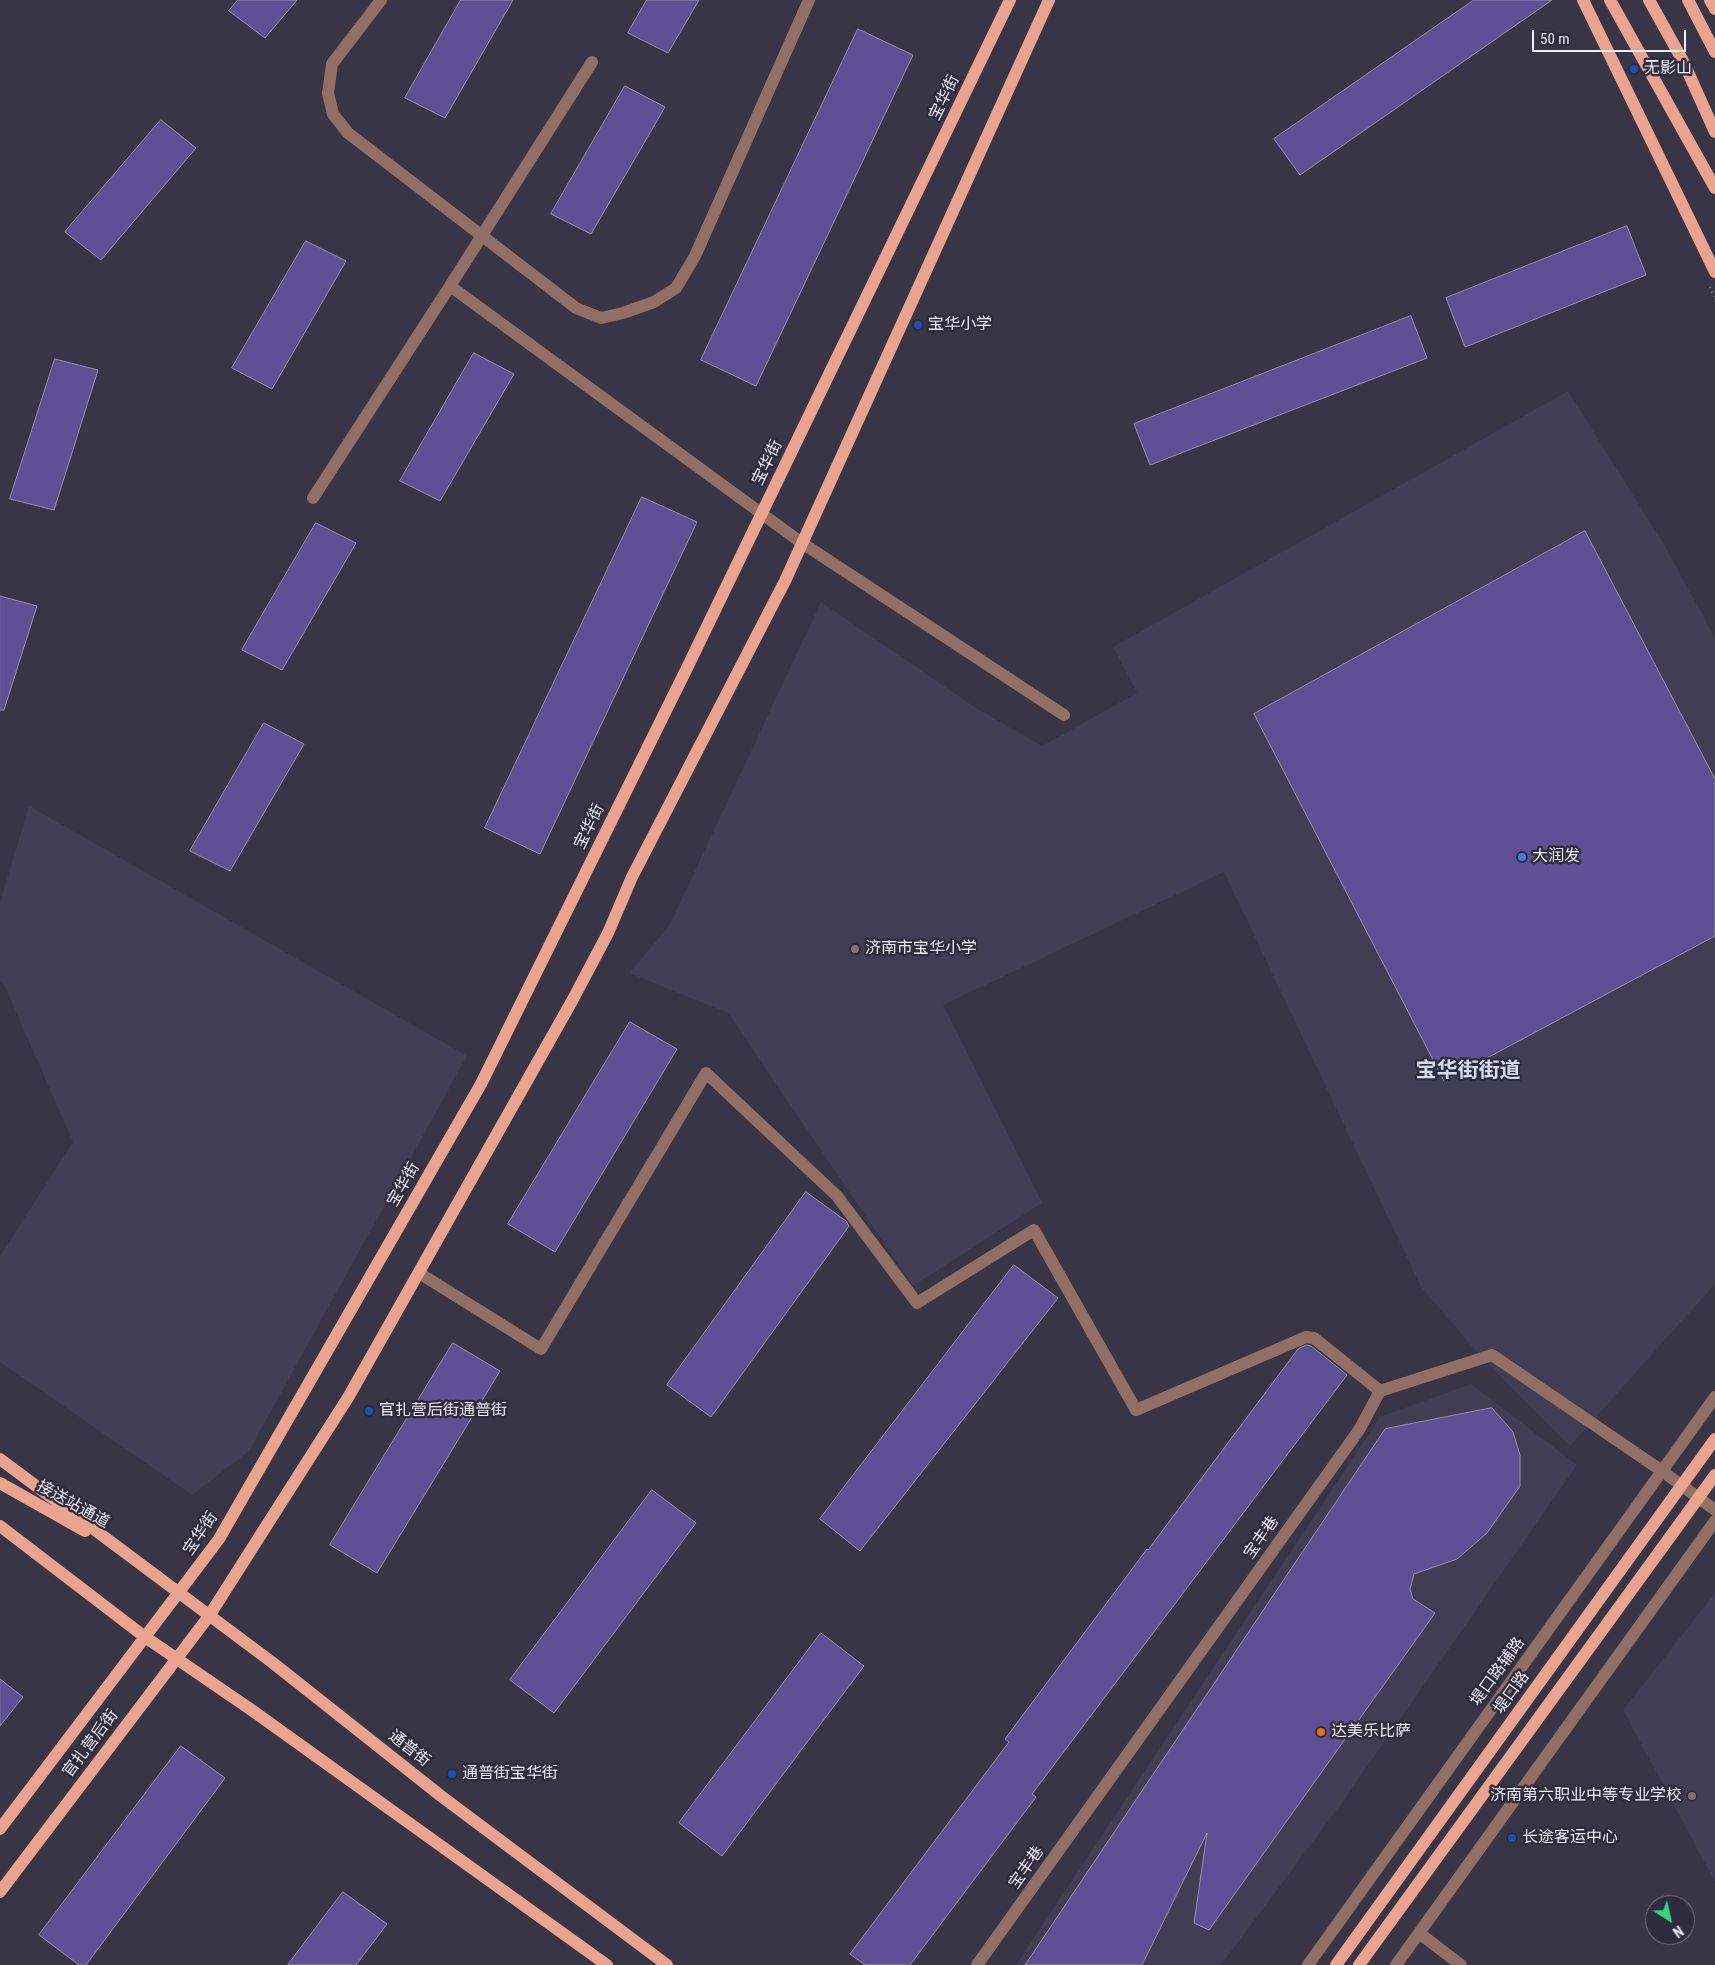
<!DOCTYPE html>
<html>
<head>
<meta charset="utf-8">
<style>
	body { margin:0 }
	#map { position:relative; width:1715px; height:1965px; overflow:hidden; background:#373546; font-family:"Roboto Condensed",sans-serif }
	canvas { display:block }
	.north { position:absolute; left:1645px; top:1895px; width:50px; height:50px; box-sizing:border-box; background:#2d2b3c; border:1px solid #7a7887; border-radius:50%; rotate:145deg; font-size:14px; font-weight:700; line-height:20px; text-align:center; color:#edecf8 }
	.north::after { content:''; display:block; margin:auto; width:18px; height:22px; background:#30d883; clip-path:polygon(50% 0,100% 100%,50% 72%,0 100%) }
	.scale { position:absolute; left:1532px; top:30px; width:154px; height:22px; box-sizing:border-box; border:2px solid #edecf8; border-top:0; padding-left:6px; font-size:15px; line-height:18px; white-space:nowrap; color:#edecf8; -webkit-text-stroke:4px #2d2b3c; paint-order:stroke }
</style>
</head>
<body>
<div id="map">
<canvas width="1715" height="1965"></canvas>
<div class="north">N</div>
<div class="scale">50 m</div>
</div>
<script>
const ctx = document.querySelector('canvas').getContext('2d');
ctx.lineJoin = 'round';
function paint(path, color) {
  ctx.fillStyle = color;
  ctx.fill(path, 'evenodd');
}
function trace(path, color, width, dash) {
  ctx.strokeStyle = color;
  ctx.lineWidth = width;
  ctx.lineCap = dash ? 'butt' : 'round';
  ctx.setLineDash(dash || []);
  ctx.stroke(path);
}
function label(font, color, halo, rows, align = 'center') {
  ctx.font = font + ' "Roboto Condensed","Noto Sans SC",sans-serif';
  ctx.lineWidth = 4.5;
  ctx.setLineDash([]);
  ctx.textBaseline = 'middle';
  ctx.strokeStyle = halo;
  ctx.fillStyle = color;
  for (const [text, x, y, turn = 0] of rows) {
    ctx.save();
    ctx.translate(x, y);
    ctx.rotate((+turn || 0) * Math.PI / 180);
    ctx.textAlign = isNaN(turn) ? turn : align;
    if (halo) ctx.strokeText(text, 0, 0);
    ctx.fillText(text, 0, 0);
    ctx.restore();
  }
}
paint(new Path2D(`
	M1568,391L1666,548L1715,638V1284L1570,1446L1482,1358L1421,1287L1224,872L943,1005L1042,1203L913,1286L728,1013L629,973L669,926L821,602L979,710L1042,746L1137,693L1113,647Z
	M29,806L467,1056L249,1451L192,1495L0,1362V1256L73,1142L2,980L0,981V902Z
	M1471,1384L1577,1465L1341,1804L1221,1965H1016L1380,1417Z
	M1715,1593V1882L1623,1710Z`), '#403d55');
const building = new Path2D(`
	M238,0H297L265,38L229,11Z
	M461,0H513L445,118L405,98Z
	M647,0H699L668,53L628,33Z
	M1474,0H1552L1300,175L1274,139Z
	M858,29L913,55L756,386L701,360Z
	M625,86L665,107L591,234L551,214Z
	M161,120L196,148L101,260L65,232Z
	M1627,226L1646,275L1465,347L1446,298Z
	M306,241L346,261L272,389L232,368Z
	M1411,316L1427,358L1150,465L1134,424Z
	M474,353L514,374L440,501L400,481Z
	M55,359L98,370L54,510L10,499Z
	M642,497L697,522L540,854L485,828Z
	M316,523L356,543L282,670L242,650Z
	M1585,531L1715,779V936L1444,1081L1254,714Z
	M0,596L37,606L4,710H0Z
	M264,723L304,744L230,871L190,851Z
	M630,1022L677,1049L555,1252L508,1224Z
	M806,1192L846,1221L849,1226L711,1417L667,1385Z
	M1014,1265L1058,1298L860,1551L820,1519Z
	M453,1343L500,1371L377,1573L330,1545Z
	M1307,1345L1311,1346L1347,1375L1032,1794L1036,1797L910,1965H865L850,1954L1009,1742L1005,1739L1147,1549L1148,1550L1298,1349Z
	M1492,1408L1513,1432L1520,1455V1486L1487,1533L1457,1559L1414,1574L1410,1589L1413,1599L1435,1613L1209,1930L1194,1923L1207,1833L1142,1965H1025L1385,1429Z
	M652,1490L696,1523L554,1713L510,1680Z
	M821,1633L864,1666L722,1856L679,1823Z
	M0,1679L23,1697L0,1726Z
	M181,1746L225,1778L86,1965H79L39,1935Z
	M343,1892L387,1924L356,1965H288Z`);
paint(building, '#5d5095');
trace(building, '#9593a8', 1);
trace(new Path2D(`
	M1710,287L1715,297`), '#7b7988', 3, [1, 4]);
trace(new Path2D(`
	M381,0L332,64L328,93L333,114L348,133L576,308L601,318L623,313L654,302L676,288L695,256L809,0
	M450,286L802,543L1064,715
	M313,498L450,286L592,62
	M419,1273L541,1349L706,1073L837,1196L917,1303L1034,1230L1136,1410L1306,1337L1314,1338L1380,1391
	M1419,1933L1461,1965
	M977,1965L1359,1430L1380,1391L1492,1355L1662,1471L1715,1510
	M1308,1965L1715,1397
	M1396,1965L1715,1521`), '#926f64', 12);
trace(new Path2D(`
	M1583,0L1715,272
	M1610,0L1715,188
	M1649,0L1683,61L1715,132
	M1688,0L1715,52
	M1710,0L1715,9
	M0,1459L273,1663L441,1796L667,1965
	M0,1483L85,1531
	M0,1526L145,1637L253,1711L607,1965
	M0,1829L219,1539L481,1084L687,668L1010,0
	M0,1892L209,1616L349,1396L572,1001L608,933L632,877L785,581L1049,0
	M1336,1965L1715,1439
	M1359,1965L1715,1475`), '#eba38d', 12);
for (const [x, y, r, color] of [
	[1634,69,5,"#1a4fb4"],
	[918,325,5,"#1a4fb4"],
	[1522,857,5,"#3f7fe0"],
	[855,949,5,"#8d6e63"],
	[369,1411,5,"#1a4fb4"],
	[1321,1732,5,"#e8710a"],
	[452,1774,5,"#1a4fb4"],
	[1692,1796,5,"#8d6e63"],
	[1512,1838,5,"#1a4fb4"]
]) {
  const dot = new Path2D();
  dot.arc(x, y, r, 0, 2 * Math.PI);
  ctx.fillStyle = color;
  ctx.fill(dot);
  trace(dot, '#2d2b3c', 2);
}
label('16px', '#edecf8', '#2d2b3c', [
	["无影山",1644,69],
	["宝华小学",928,325],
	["大润发",1532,857],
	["济南市宝华小学",865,949],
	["官扎营后街通普街",379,1411],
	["达美乐比萨",1331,1732],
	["通普街宝华街",462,1774],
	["济南第六职业中等专业学校",1682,1796,"right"],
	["长途客运中心",1522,1838]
], 'left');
label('16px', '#edecf8', '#2d2b3c', [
	["宝华街",945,98,-64],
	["宝华街",768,463,-64],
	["宝华街",590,827,-64],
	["宝华街",404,1185,-60],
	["接送站通道",73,1505,29],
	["宝华街",201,1534,-56],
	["宝丰巷",1262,1538,-55],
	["堤口路辅路",1498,1672,-54],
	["堤口路",1512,1693,-54],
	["官扎营后街",91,1744,-53],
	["通普街",409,1749,38],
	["宝丰巷",1027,1868,-55]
]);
label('bold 21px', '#dbd9f0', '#2d2b3c', [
	["宝华街街道",1468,1072]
]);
</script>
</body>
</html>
